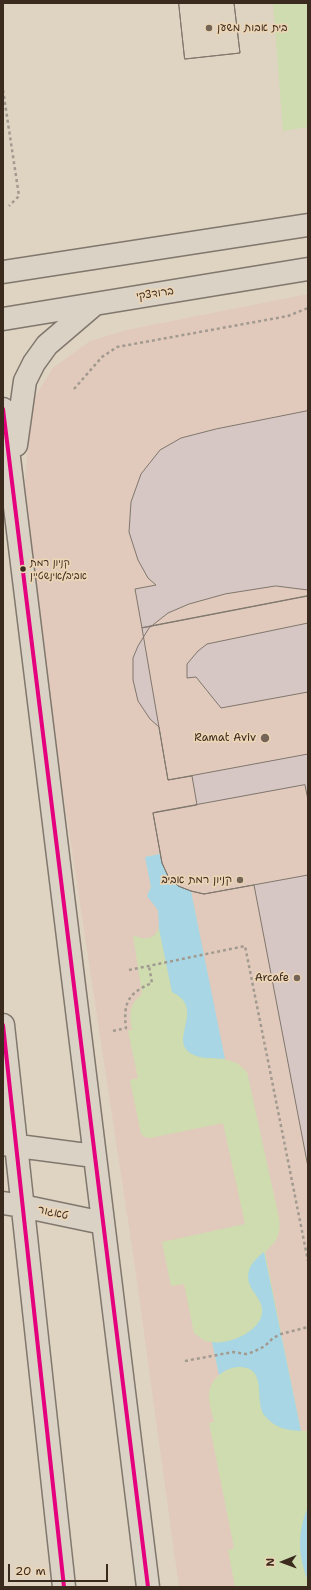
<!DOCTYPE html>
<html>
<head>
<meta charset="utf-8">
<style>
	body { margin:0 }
	#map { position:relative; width:311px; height:1590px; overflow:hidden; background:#dfd3c2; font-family:"Shantell Sans",sans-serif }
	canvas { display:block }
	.frame { position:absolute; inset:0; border:4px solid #3b2a1e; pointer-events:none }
	.north { position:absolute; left:263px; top:1542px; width:40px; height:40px; -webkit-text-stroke:3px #ecd5b5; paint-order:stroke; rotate:269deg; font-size:11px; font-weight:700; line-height:16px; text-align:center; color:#3b2a1e }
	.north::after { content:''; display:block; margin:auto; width:14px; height:18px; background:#3b2a1e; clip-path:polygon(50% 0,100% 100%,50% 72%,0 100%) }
	.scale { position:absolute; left:8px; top:1564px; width:100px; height:18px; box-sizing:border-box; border:2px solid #3b2a1e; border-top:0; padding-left:5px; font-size:12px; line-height:14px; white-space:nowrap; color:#3b2a1e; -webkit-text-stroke:3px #ecd5b5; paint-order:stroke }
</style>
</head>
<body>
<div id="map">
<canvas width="311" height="1590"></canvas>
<div class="frame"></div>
<div class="north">N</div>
<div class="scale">20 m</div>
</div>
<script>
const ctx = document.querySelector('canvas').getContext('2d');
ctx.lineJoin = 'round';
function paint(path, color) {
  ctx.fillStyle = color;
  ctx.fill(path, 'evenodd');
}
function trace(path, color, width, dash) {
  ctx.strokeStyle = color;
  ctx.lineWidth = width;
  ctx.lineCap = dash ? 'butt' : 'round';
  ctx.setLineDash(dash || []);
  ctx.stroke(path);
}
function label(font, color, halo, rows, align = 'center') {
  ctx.font = font + ' "Shantell Sans","Playpen Sans Hebrew",sans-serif';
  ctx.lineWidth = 3.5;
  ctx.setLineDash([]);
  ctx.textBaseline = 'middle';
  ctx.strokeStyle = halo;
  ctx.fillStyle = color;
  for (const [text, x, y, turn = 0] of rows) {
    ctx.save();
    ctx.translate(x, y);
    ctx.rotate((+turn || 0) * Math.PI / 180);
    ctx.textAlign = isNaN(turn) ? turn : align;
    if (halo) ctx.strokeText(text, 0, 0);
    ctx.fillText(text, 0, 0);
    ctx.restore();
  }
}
paint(new Path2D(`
	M308,294V1587H179L134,1260L54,732L26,532L25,479L33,400L53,368L90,341L127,330Z`), '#e1cabc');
paint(new Path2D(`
	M273,3H308V127L283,131Z
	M160,854C164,875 171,883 191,891L224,1059L237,1063L247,1072L279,1218C281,1235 277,1242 265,1252L301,1431H308V1587H235L228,1550L234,1548L209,1423L214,1422C210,1403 203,1390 219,1375L212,1342L205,1341L194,1333L184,1284L171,1286L162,1242L245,1224L223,1123L150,1138L145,1137L141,1134L130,1080L138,1078L128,1031L132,1030C129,1013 129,1005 142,994L133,935C148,943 161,937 159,918C159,915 159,912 157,909C155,904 151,900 147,896L151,887L145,857Z`), '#cedcaf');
paint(new Path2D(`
	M160,854C164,875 171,883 191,891L225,1059C215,1058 202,1059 194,1055C165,1042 208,1009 172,992L159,929L158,910L147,896L151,887L145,857Z
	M264,1252L301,1431C286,1430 275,1428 265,1416C253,1402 269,1367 239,1367C232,1367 225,1370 219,1375L212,1342C230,1345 265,1330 262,1308C260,1296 248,1289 248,1277C248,1266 256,1258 264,1252Z
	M308,1507V1581C298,1556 297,1532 308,1507Z`), '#a8d6e4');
const building = new Path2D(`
	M179,3H234L240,53L185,59Z
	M179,3H234L240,53L185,59Z
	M308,411V596L142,628L135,589L156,585L148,578L138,560L129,532L131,502L141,474L160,450L181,438L216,429Z
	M276,586L308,590V623L207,644L198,651L187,664V678L196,677L221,708L308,692V754L168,780L159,727L150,719L138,701L133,680V658L138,646L149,628L168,613L189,604L225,594Z
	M308,596V1167L254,885L204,894L191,891L178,886L168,876L162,863L153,813L197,805L192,776L168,780L142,628Z
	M305,785L308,800V875L204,894L191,891L178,886L168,876L162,863L153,813Z`);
paint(building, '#d6c7c5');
trace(building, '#80776d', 1);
const minor = new Path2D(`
	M3,272L308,225
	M3,319L308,269
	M3,409L148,1587
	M16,445L25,381L34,363L47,345L95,304
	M3,1025L64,1587
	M3,1144L94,1156
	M3,1203L22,1206L103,1223`);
trace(minor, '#80776d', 25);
trace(new Path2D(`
	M3,90L19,196L9,206
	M74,389L102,357L117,347L288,316L308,308
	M129,970L245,946L308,1261
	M113,1031L126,1028C123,1003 128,993 152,983L149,966
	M185,1361L233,1352L246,1354L253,1352L265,1346L273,1338L281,1334L308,1327`), '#a29a90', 2.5, [3, 3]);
trace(minor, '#dbd2c6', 22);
trace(new Path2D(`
	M3,409L148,1587
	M3,1025L64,1587`), '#e5007d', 4);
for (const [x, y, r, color] of [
	[209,28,4,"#746557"],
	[23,569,3.5,"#3b2a1e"],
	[265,738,5,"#746557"],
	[240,880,4,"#746557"],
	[297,978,4,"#746557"]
]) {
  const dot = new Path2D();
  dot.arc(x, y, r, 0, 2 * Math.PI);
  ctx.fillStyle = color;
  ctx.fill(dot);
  trace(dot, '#ecd5b5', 1.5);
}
label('10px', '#3b2a1e', '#ecd5b5', [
	["קניון רמת",30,563],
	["אביב/אינשטיין",30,576]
], 'left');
label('11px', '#3b2a1e', '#ecd5b5', [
	["בית אבות משען",217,28,"left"],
	["Ramat Aviv",256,738],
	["קניון רמת אביב",232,880],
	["Arcafe",289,978]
], 'right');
label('11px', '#3b2a1e', '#ecd5b5', [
	["ברודצקי",155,294,-9],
	["טאגור",53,1213,12]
]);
</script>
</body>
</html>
